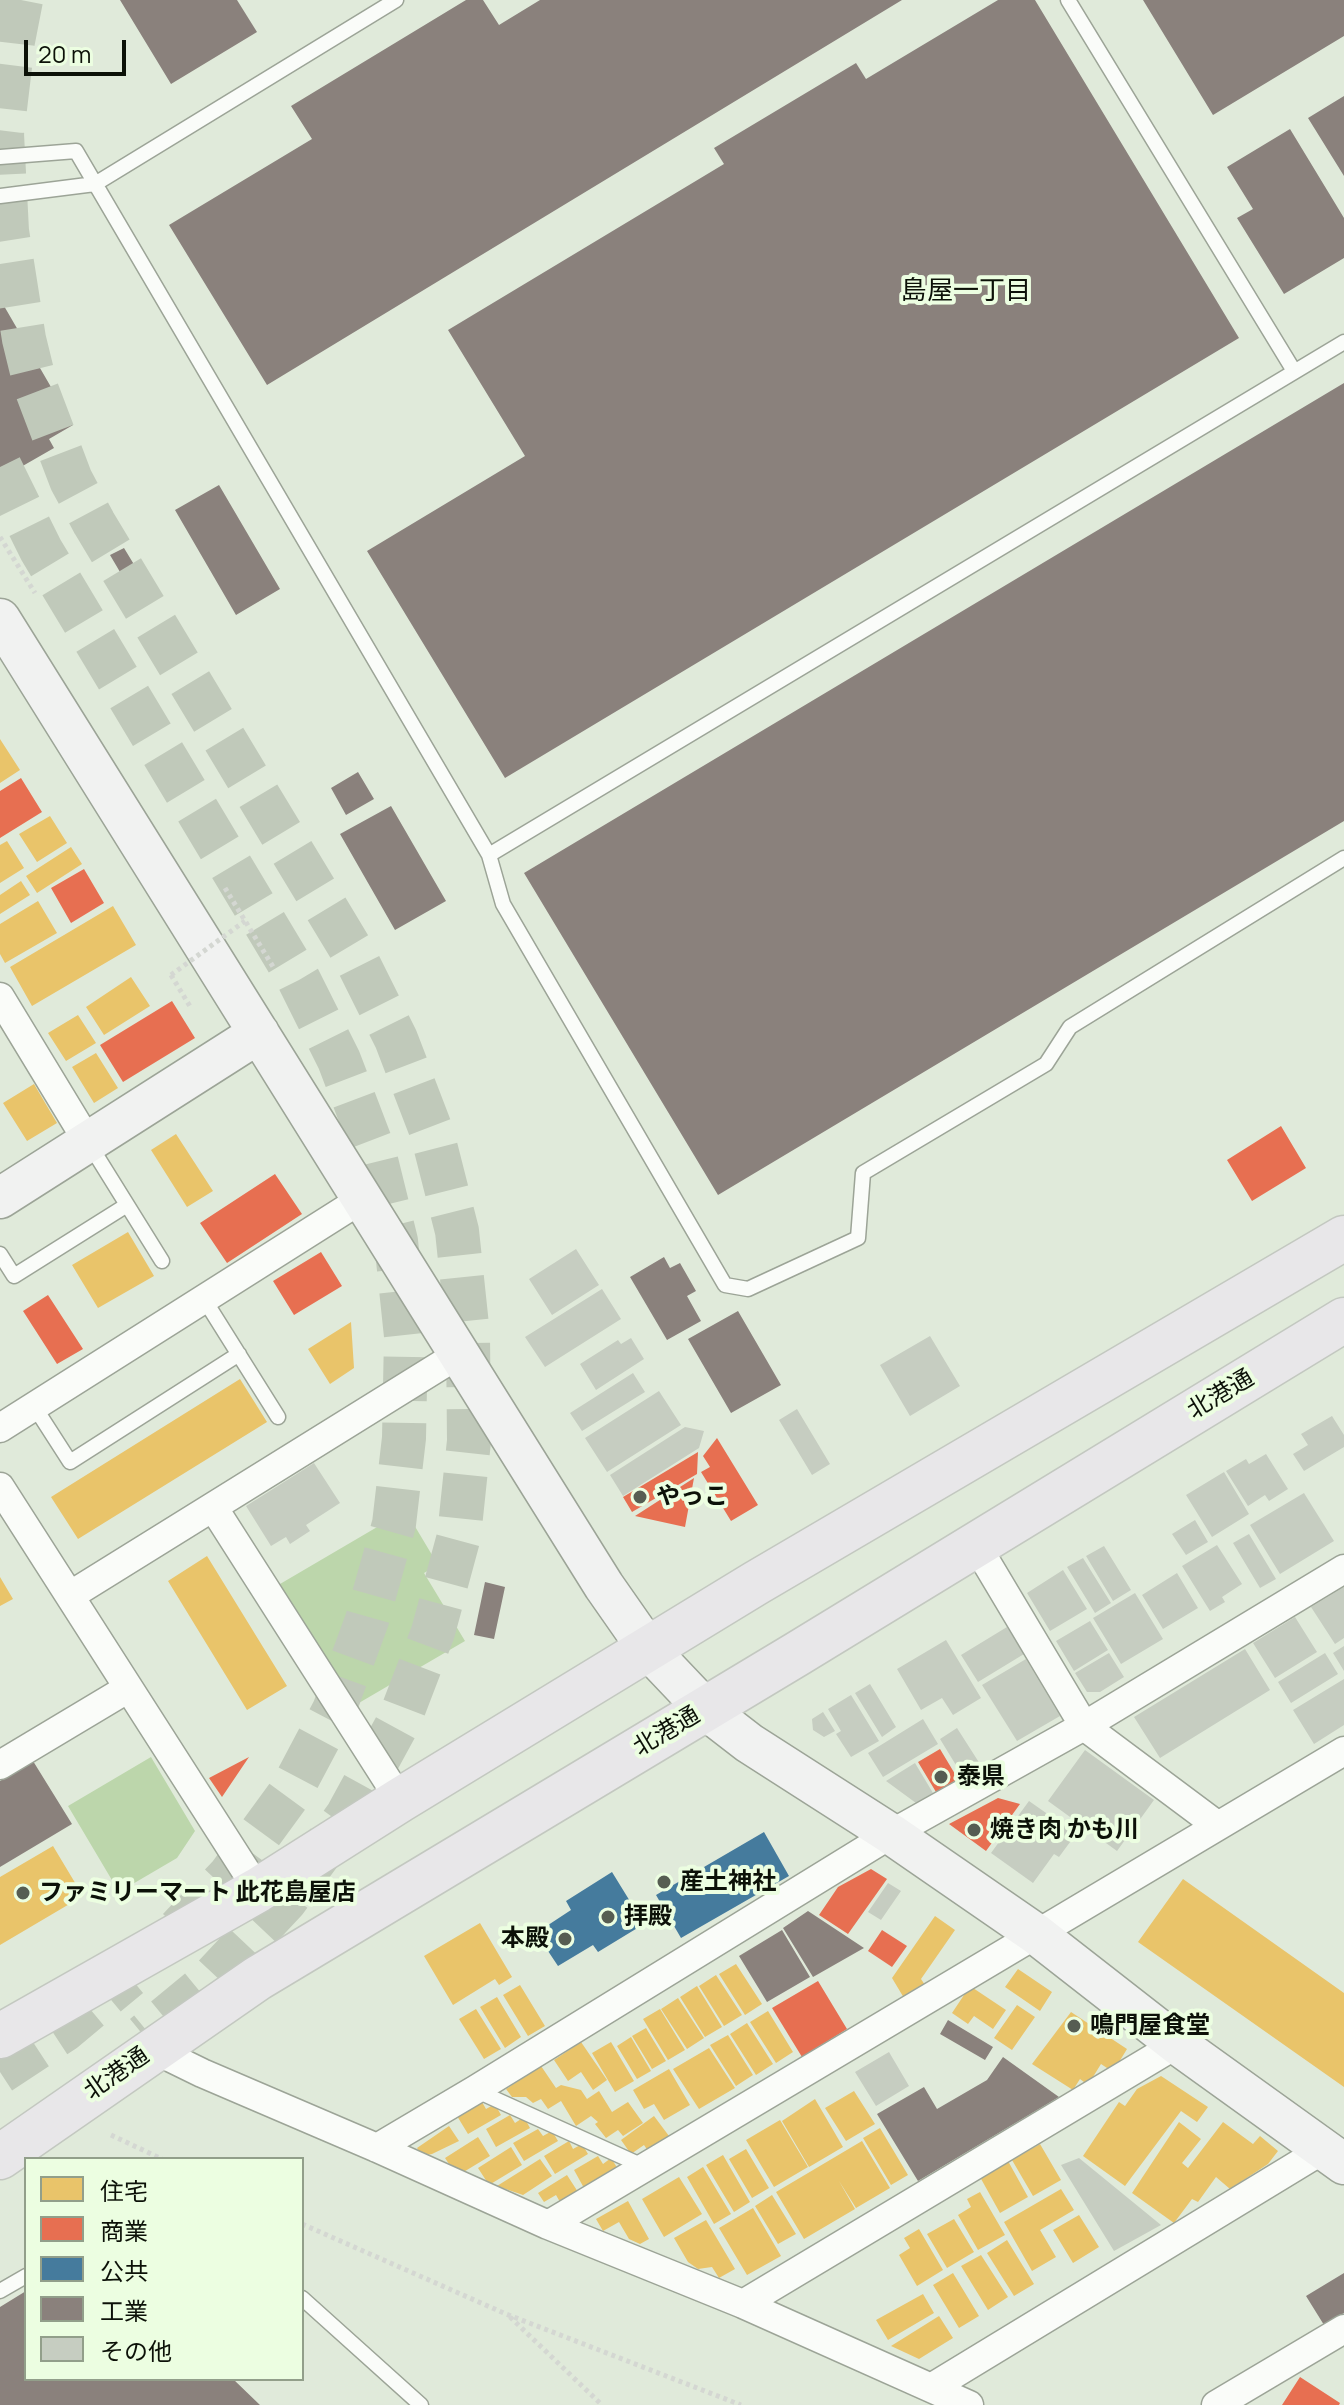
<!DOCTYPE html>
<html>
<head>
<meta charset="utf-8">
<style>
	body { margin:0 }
	#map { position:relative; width:1344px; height:2405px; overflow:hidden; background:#e0eada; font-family:Manrope,"Noto Sans JP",sans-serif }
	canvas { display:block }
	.legend { position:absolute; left:24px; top:2157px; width:280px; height:224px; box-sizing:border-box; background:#ecfee1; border:2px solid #929f8a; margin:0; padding:10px 14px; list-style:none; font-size:24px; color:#0c1108 }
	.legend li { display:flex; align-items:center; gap:16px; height:40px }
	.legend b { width:40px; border:2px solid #929f8a }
	.scale { position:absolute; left:24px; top:40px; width:102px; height:36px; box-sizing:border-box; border:4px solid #0c1108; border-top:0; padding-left:10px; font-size:24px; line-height:28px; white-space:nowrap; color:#0c1108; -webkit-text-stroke:6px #ecfee1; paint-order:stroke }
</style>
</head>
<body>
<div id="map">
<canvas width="1344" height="2405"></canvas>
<ul class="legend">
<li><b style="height:22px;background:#e9c46a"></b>住宅</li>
<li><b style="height:22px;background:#e76f51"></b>商業</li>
<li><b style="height:22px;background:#457b9d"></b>公共</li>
<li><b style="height:22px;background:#8a817c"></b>工業</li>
<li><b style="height:22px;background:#c6cdc1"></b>その他</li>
</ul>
<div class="scale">20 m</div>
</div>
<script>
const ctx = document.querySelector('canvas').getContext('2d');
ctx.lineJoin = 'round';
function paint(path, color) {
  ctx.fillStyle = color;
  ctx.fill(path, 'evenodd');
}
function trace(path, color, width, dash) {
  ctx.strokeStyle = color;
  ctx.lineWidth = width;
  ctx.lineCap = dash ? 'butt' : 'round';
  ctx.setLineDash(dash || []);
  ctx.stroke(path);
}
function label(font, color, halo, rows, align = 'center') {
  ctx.font = font + ' Manrope,"Noto Sans JP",sans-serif';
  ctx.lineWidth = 8;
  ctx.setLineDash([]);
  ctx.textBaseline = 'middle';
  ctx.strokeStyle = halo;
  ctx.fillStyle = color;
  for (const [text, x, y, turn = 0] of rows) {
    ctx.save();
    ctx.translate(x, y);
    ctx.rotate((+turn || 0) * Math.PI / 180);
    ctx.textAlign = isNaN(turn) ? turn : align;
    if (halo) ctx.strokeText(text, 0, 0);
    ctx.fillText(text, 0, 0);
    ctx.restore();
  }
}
paint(new Path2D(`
	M401,1503L438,1565L424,1573L465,1641L352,1707L280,1584L384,1523L380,1515Z
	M151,1757L195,1831L177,1858L119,1892L68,1806Z`), '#bcd6ab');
paint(new Path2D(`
	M0,739L20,770L0,783Z
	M50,816L67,843L37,862L19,834Z
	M7,841L24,868L0,883V845Z
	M71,847L82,864L37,893L26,876Z
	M21,881L30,895L0,914V895Z
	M38,901L57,933L5,963L0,954V924Z
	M113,906L136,945L32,1006L10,967Z
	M131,977L150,1006L104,1035L86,1007Z
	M78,1015L96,1043L66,1061L48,1033Z
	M96,1053L118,1088L94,1103L72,1067Z
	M34,1084L57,1123L27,1141L3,1103Z
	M176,1134L213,1191L187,1207L151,1150Z
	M128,1232L154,1276L98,1308L72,1265Z
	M351,1322L354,1368L330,1384L308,1349Z
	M240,1379L267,1422L78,1539L51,1497Z
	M207,1556L287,1686L247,1710L168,1581Z
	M0,1577L13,1599L0,1606Z
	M53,1846L83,1896L0,1945V1877Z
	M1183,1879L1344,1993V2087L1138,1942Z
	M935,1916L955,1930L921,1979L925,1985L904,1998L892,1978Z
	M480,1923L512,1977L499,1985L495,1979L453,2005L424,1956Z
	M736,1964L762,2004L745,2015L719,1974Z
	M1018,1969L1052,1992L1040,2011L1005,1987Z
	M716,1975L742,2015L724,2026L699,1986Z
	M520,1985L545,2026L528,2036L503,1995Z
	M697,1986L722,2027L705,2037L680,1997Z
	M970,1986L1006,2010L993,2029L974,2016L968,2024L952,2013Z
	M497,1997L521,2037L505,2048L480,2007Z
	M678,1998L704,2038L687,2049L661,2009Z
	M1017,2005L1035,2017L1012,2050L994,2038Z
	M476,2009L501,2049L484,2059L459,2019Z
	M660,2009L685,2050L668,2060L643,2019Z
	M768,2011L793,2052L776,2063L750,2022Z
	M1071,2012L1127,2049L1113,2072L1101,2064L1088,2085L1080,2079L1073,2090L1032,2064Z
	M747,2023L773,2064L756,2075L730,2034Z
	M646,2028L666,2061L652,2069L632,2036Z
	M728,2035L753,2075L736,2086L710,2045Z
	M631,2037L651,2071L637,2079L617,2046Z
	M581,2042L607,2080L593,2090L581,2072L568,2081L554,2060Z
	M611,2042L634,2081L615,2092L592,2053Z
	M709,2048L735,2088L699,2109L673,2069Z
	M541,2066L556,2088L561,2085L581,2090L587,2099L599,2091L612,2112L628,2102L643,2123L623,2136L618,2130L606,2138L595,2124L598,2122L591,2116L576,2126L561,2101L548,2109L541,2099L533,2103L526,2097H512L506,2089Z
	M669,2069L690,2105L664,2120L654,2104L644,2109L633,2090Z
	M1161,2076L1208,2107L1197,2122L1181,2111L1125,2186L1083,2156L1119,2102L1125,2106L1137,2089Z
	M854,2091L875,2124L846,2141L825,2108Z
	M815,2099L843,2147L809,2167L782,2121Z
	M482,2102L486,2109L495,2104L501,2115L468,2134L457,2116Z
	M510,2115L515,2123L524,2117L530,2128L496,2147L486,2129Z
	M654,2116L669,2136L648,2151L644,2145L631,2154L621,2140Z
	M780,2120L808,2167L774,2187L746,2140Z
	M1179,2122L1201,2139L1182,2163L1188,2168L1223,2122L1253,2144L1260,2136L1278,2151L1268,2164L1230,2189L1216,2177L1198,2202L1192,2199L1174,2223L1132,2193Z
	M449,2126L459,2141L432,2154L422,2156L417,2148Z
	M880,2128L908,2175L891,2185L863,2138Z
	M538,2129L543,2136L552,2131L558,2141L524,2161L513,2143Z
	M478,2137L490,2156L457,2176L445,2158Z
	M569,2141L573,2149L582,2144L588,2154L555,2174L544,2156Z
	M862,2141L890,2188L856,2208L839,2181L855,2209L804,2239L776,2192Z
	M1040,2144L1061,2180L1033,2196L1012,2160Z
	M511,2147L522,2165L489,2185L478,2168Z
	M746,2149L769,2188L752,2198L729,2159Z
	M723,2155L750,2202L734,2212L706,2165Z
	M598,2156L603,2164L611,2158L618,2169L584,2188L574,2170Z
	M540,2159L552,2176L523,2195L497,2186Z
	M1008,2161L1028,2197L1000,2213L980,2177Z
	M703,2167L731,2214L714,2224L687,2177Z
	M567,2175L578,2192L560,2202L556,2195L544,2202L538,2193Z
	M679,2177L702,2214L664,2237L642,2199Z
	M1061,2189L1074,2210L1040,2230L1056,2257L1032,2271L1004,2222Z
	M980,2192L1005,2235L978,2250L958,2215L971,2207L967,2199Z
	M772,2195L796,2234L778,2244L755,2206Z
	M628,2201L649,2239L640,2244L629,2239L619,2222L603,2231L596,2219Z
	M753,2208L781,2256L747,2275L719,2228Z
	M1079,2215L1099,2247L1073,2263L1053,2230Z
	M954,2219L974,2252L947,2268L927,2234Z
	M706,2220L735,2269L719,2278L712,2267L698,2269L688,2262L674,2238Z
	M919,2229L943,2270L917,2286L899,2255L910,2248L904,2238Z
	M1007,2240L1034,2284L1014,2296L987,2253Z
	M981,2255L1008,2297L988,2310L961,2266Z
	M953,2273L979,2316L959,2328L933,2285Z
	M923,2294L934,2313L888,2340L876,2320Z
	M939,2316L953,2338L919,2359L891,2346Z`), '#e9c46a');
paint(new Path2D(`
	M21,778L42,812L0,838V791Z
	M84,869L104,903L71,923L51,888Z
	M172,1001L195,1038L123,1082L100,1045Z
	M1281,1126L1306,1168L1252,1201L1227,1160Z
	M275,1174L302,1214L227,1263L200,1223Z
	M321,1252L342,1286L294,1315L273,1281Z
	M48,1295L83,1349L57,1364L23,1311Z
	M717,1438L758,1505L731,1521L701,1472L710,1467L703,1456Z
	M698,1452L697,1474L632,1512L623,1497Z
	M694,1478L685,1527L635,1516Z
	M940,1749L958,1779L936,1792L918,1762Z
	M249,1757L222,1797L209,1778Z
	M998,1798L1020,1804L986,1851L949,1824Z
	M871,1869L887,1879L848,1934L819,1915L838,1887Z
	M882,1930L907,1946L892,1967L868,1951Z
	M818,1981L847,2029L802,2057L772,2008Z
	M1300,2377L1340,2403L1339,2405H1282Z`), '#e76f51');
paint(new Path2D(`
	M764,1832L789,1876L681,1938L656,1895Z
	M612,1872L644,1924L598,1952L593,1945L558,1966L536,1933L571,1910L566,1901Z`), '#457b9d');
paint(new Path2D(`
	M120,0H237L257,32L171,84Z
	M466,0H483L499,25L540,0H902L267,385L169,225L312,139L291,106Z
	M998,0H1035L1239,338L505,778L367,551L525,456L448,330L724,164L714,148L856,63L866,79Z
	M1143,0H1344V36L1213,115Z
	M1344,96V176L1308,118Z
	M1290,129L1344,218V258L1284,294L1237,218L1253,209L1227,167Z
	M0,299L73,425L49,439L54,448L0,479Z
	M1344,383V821L718,1195L524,873Z
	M219,485L280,589L236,615L175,510Z
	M124,548L144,581L130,589L110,555Z
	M358,772L374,799L346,815L331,788Z
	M391,806L446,901L395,930L340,834Z
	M664,1257L670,1268L680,1263L696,1291L687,1296L701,1321L667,1340L630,1277Z
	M738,1311L781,1385L731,1413L688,1339Z
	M485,1582L505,1587L494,1639L474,1635Z
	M33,1761L72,1824L0,1867V1781Z
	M808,1911L864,1948L813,1977L783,1928Z
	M782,1930L810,1977L767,2002L739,1956Z
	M948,2020L993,2047L985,2060L940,2034Z
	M1003,2057L1059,2097L918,2181L877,2114L924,2087L937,2109L987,2080Z
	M1344,2273V2313L1324,2325L1306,2296Z
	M26,2291V2379H233L260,2405H0V2307Z`), '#8a817c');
paint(new Path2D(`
	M576,1249L599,1285L552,1315L529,1279Z
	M602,1289L621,1319L545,1367L525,1337Z
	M930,1336L960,1386L910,1416L880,1365Z
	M631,1338L644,1359L596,1390L580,1364L618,1340L621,1344Z
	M633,1373L645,1392L582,1431L570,1413Z
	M659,1391L681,1425L607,1472L585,1438Z
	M797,1409L830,1464L812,1475L779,1420Z
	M1332,1416L1344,1435V1447L1304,1471L1293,1454L1308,1445L1301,1434Z
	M685,1427L704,1431L699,1448L623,1496L610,1475Z
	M1266,1454L1288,1489L1269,1501L1265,1495L1248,1506L1226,1471L1246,1459L1249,1464Z
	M314,1463L340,1503L306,1525L310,1531L290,1544L286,1537L271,1546L246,1506Z
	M1224,1472L1249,1514L1212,1537L1186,1495Z
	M1304,1493L1334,1541L1280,1574L1250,1525Z
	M1195,1520L1208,1542L1186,1555L1172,1534Z
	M1249,1534L1276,1579L1260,1588L1233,1543Z
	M1217,1545L1242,1584L1222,1597L1225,1602L1210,1611L1182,1566Z
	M1104,1546L1131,1590L1113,1601L1086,1556Z
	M1083,1558L1111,1603L1095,1613L1067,1567Z
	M1063,1570L1087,1609L1050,1631L1027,1593Z
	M1177,1573L1198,1608L1163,1629L1142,1595Z
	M1344,1587V1638L1335,1644L1311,1607Z
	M1135,1593L1163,1639L1121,1664L1093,1618Z
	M1295,1617L1317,1652L1275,1678L1253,1643Z
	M1090,1621L1108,1650L1074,1671L1056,1641Z
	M1007,1627L1024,1654L978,1682L961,1655Z
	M946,1640L981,1698L953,1715L942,1698L921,1710L897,1669Z
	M1344,1646V1671L1333,1653Z
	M1245,1649L1270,1690L1160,1758L1134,1717Z
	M1109,1653L1124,1677L1100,1692H1087L1075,1673Z
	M1325,1653L1338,1674L1291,1703L1278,1682Z
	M1026,1659L1060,1716L1017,1741L982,1685Z
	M1344,1679V1725L1314,1744L1293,1710Z
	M870,1684L896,1727L882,1737L855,1693Z
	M851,1695L879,1741L851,1757L836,1734L841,1731L828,1709Z
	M823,1712L835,1731L824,1737L813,1730L812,1719Z
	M923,1719L938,1744L883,1777L868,1753Z
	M957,1728L980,1764L962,1775L940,1739Z
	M1085,1750L1154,1800L1117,1851L1048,1801Z
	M915,1763L933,1793L916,1803L886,1781Z
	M1029,1801L1076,1834L1059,1857L1054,1854L1033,1883L991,1853Z
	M888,1883L901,1891L881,1920L868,1912Z
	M889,2052L909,2086L876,2106L855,2072Z
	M1079,2158L1161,2225L1114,2251L1061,2165Z`), '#c6cdc1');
trace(new Path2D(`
	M21,0L13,41L2,134L7,231L24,339L36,388L71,480L94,523L352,951L396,1039L432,1133L457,1231L468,1335L469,1441L459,1536L433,1632L399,1721L347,1816L285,1901L207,1984L144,2036
	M0,467L41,550L299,980L339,1060L374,1152L396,1241L406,1336L404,1438L394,1524L367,1620L334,1710L290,1793L230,1875L179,1929
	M0,2072L64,2030L129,1976`), '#c0c9ba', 44, [44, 22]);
const lane = new Path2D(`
	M1068,0L1294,371
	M0,157L76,151L489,855L503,904L725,1285L748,1289L858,1238L863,1173L1046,1064L1070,1027L1344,858
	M0,196L95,184L396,0
	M489,855L1344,342
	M88,1142L162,1261
	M0,1254L14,1276L127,1205
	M204,1299L278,1417
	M34,1406L70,1462L239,1354
	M475,2090L645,2167
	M0,2291L26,2276
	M302,2298L421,2405`);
const street = new Path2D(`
	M0,997L88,1142
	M0,1428L362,1199
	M0,1487L258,1890
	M213,1507L400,1800
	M976,1545L1084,1726L1218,1826
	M71,1595L459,1354
	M0,1765L127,1689
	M153,2049L202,2073L377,2148L548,2225L743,2304L969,2405
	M377,2148L475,2090L891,1834L1084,1726L1344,1569
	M548,2225L1344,1751
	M743,2304L1177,2044
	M931,2388L1324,2149
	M1216,2405L1344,2329`);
const secondary = new Path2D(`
	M0,619L604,1586L648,1649L705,1709L749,1743L891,1834L1036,1934L1177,2044L1344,2164
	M0,1198L259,1033`);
const primary = new Path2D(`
	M0,2036L258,1890L400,1800L756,1583L1344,1238
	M0,2157L258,1978L797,1654L1344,1320`);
trace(lane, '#9ca497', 17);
trace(street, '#9ca497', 31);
trace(secondary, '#9ca497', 43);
trace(primary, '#c3c8c0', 47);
trace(new Path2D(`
	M0,537L35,593
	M225,888L275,970
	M171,975L191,1008
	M111,2135L162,2159
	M302,2224L506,2314L741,2405
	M510,2317L602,2405`), '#d4d7d2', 5, [4, 4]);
trace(lane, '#fafcf9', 14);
trace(street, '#fafcf9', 28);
trace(secondary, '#f1f2f1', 40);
trace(primary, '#e8e7e9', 44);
trace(new Path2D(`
	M171,975L245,921`), '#d4d7d2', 5, [4, 4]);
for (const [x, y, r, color] of [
	[640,1497,8,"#565d52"],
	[941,1777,8,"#565d52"],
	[974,1830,8,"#565d52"],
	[664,1882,8,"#565d52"],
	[23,1893,8,"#565d52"],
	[608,1917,8,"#565d52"],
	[565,1939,8,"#565d52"],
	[1074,2026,8,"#565d52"]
]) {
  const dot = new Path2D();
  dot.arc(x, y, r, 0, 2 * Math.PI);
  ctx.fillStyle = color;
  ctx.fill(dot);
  trace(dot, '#ecfee1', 3);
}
label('24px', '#0c1108', '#ecfee1', [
	["北港通",1221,1395,-31],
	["北港通",667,1732,-31],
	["北港通",117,2074,-35]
]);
label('bold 24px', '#0c1108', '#ecfee1', [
	["やっこ",656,1497],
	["泰県",957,1777],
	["焼き肉 かも川",990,1830],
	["産土神社",680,1882],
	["ファミリーマート 此花島屋店",39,1893],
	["拝殿",624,1917],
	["本殿",549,1939,"right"],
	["鳴門屋食堂",1090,2026]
], 'left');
label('26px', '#0c1108', '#ecfee1', [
	["島屋一丁目",966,292]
]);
</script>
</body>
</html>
